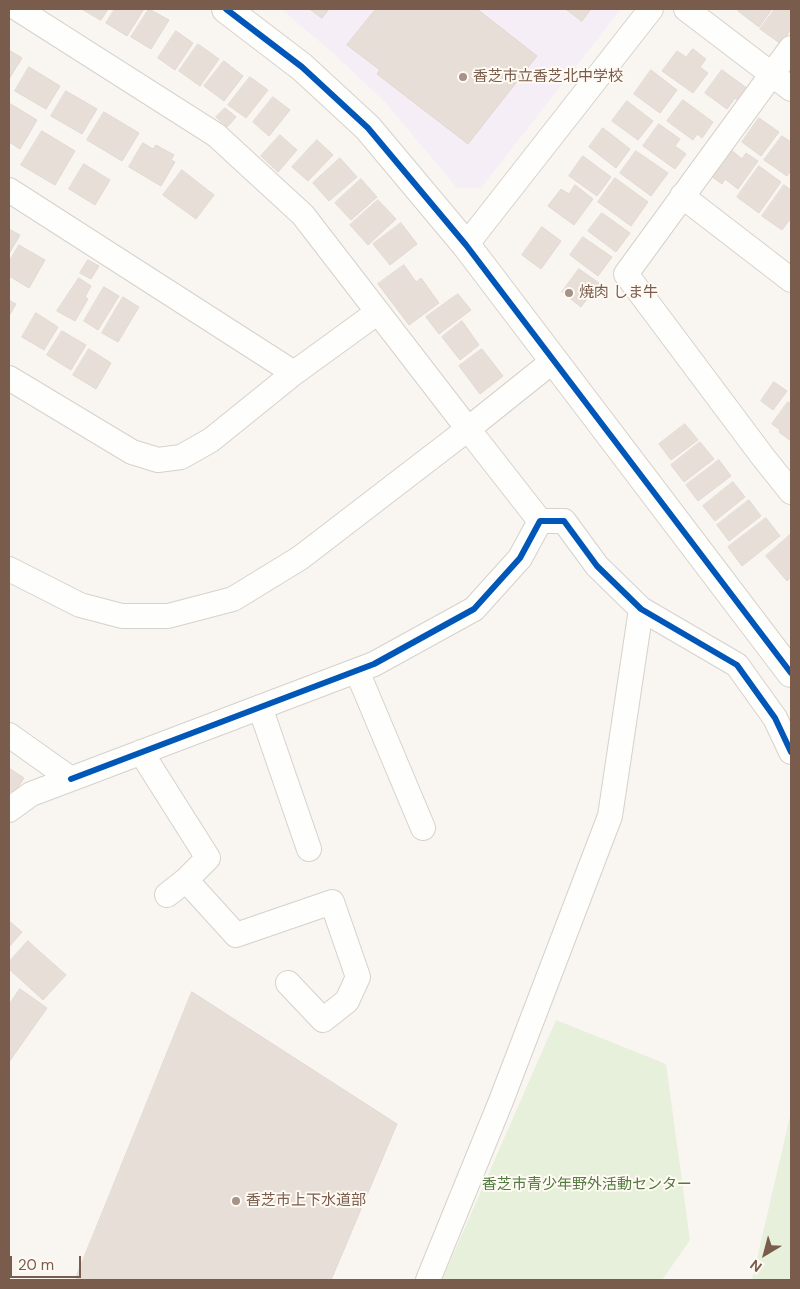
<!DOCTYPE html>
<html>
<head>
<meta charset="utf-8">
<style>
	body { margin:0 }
	#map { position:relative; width:800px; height:1289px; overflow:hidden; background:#f9f5f0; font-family:"DM Sans",sans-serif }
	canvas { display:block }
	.frame { position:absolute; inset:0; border:10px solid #7a5c4d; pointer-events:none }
	.north { position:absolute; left:740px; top:1229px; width:50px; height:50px; -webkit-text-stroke:4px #fffaf3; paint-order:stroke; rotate:217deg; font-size:14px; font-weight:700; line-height:20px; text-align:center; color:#7a5c4d }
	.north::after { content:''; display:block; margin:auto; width:18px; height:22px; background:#7a5c4d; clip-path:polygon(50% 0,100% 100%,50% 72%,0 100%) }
	.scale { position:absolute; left:10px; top:1256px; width:71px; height:22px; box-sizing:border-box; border:2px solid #7a5c4d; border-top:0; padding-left:6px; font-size:15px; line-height:18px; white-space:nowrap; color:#7a5c4d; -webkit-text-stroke:4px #fffaf3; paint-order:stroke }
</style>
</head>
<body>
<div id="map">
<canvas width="800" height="1289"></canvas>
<div class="frame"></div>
<div class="north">N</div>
<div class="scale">20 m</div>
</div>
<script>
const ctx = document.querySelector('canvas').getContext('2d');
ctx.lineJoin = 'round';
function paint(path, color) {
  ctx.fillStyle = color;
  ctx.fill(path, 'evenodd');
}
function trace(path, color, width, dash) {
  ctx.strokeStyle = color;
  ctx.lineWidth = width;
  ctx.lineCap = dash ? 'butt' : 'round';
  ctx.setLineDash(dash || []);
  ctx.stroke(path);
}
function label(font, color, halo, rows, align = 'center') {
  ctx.font = font + ' "DM Sans","Noto Sans JP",sans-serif';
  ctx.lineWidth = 4;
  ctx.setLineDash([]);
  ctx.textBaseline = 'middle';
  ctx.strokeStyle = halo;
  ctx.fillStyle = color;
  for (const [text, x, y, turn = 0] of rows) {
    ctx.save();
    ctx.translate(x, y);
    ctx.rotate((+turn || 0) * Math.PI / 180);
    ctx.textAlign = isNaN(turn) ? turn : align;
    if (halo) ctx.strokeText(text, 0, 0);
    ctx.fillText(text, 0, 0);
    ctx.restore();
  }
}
paint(new Path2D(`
	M281,9H621L481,188H457L384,101L334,54Z`), '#f6eef6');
paint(new Path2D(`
	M556,1020L666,1064L690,1240L662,1280H442Z
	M791,1112V1280H752Z`), '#e7f0db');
const building = new Path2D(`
	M82,9H108L101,20Z
	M115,9H144L127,36L106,23Z
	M149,9L169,20L151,49L131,37Z
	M310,9H329L322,18Z
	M376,9H477L537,56L468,144L377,74L380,70L347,45Z
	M566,9H591L582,21Z
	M740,9H772L759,27L738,11Z
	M775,9L791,10V29L781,44L760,29Z
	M176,31L193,43L175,70L158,58Z
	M198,44L219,59L200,86L179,71Z
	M693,49L706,59L700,67L708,73L693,93L662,71L677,51L686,57Z
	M9,50L22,58L9,79Z
	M224,61L243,76L224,101L204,86Z
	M29,67L60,86L46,109L15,91Z
	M651,70L677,90L660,113L634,94Z
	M722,70L748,89L739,101L735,98L727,109L705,93Z
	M250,77L268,90L246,118L228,105Z
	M66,91L97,109L82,134L51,116Z
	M273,97L290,110L269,136L253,122Z
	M683,100L713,122L702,138L697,134L693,140L667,121Z
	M627,101L653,121L638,140L612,121Z
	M9,103L37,120L20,149L9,142Z
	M225,108L236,117L227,127L216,117Z
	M104,112L139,133L122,161L87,140Z
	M759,118L779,132L761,156L742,142Z
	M659,124L680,139L675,146L686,154L675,169L643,146Z
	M603,128L630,149L616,168L589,147Z
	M42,131L75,151L55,185L21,165Z
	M280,135L297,150L278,172L261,156Z
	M782,136L791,142V170L787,176L764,160Z
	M317,140L333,155L308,181L292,167Z
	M143,143L153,149L156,145L174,155L171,160L175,162L161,186L129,167Z
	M730,149L742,159L746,153L758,161L738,189L725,179L722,184L711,176Z
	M636,151L668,173L651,196L620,173Z
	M583,156L611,177L597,196L569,176Z
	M340,158L357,177L329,201L313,183Z
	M84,164L110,180L95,205L69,189Z
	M759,166L781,182L759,213L737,197Z
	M182,170L214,195L196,219L163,195Z
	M615,178L648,202L631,226L598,202Z
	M361,179L377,197L351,220L335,203Z
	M575,185L593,199L574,225L548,206L561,189L569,194Z
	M784,185L791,190V218L782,230L762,216Z
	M378,200L396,219L368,245L350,225Z
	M602,213L630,233L616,252L588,231Z
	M401,223L417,244L390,265L373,244Z
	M542,227L561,241L541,269L522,255Z
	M9,229L20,235L9,254Z
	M583,237L612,257L598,276L570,255Z
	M19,245L45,260L29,288L9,276V262Z
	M88,260L99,266L91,279L80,273Z
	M404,265L416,282L421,278L439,303L409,325L378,284Z
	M579,269L599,283L581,307L562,292Z
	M79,278L91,286L85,297L88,299L75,321L57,311Z
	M104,287L119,296L98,330L84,321Z
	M458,294L471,310L439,334L426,317Z
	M123,297L139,307L118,342L102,333Z
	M9,300L16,304L9,316Z
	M36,313L58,327L44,350L22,337Z
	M462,321L479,345L460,360L442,337Z
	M62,331L86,345L71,370L47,355Z
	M89,349L111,363L96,389L73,375Z
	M482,349L503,376L480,394L459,366Z
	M774,382L787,391L773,410L761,401Z
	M788,402L791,404V441L779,432L780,430L772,424Z
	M685,424L698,440L671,460L659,444Z
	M700,442L714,459L684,482L671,465Z
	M719,460L731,476L698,501L686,485Z
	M733,482L745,497L715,521L703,506Z
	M749,500L761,516L729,541L717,525Z
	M766,518L780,536L742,566L728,547Z
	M791,534V577L787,581L766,556Z
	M9,768L24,778L14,794L9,790Z
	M9,921L22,932L9,947Z
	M28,941L66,975L43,1000L9,969V962Z
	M20,989L47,1008L9,1062V1005Z
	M192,992L397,1124L331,1280H80L76,1278Z`);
paint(building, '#e6ded7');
trace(building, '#e2d8d2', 1);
const minor = new Path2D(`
	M18,9L216,135L303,215L468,429L553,361
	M686,9L791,89
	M791,48L626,274L763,457L791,492
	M9,190L294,373
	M682,196L791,280
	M466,245L651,9
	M9,378L132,452L158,460L181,457L211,440L294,373L378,312
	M9,569L80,605L122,616H168L233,599L300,558L468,429L540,521
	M357,671L423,828
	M260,707L309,849
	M9,735L71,779L31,794L9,810
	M141,752L208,858L186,880L167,895
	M71,779L374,664L474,609L520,558L540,521H564L597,566L641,609L737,665L775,718L791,752
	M186,880L236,935L332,902L358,977L347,1001L323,1020L288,983
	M428,1280L501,1101L610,816L641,609`);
const tertiary = new Path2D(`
	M226,9L302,67L368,128L466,245L791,673`);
trace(minor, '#d7d1cb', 26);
trace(tertiary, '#d7d1cb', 30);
trace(minor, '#fefefd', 24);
trace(tertiary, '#fefefd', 28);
trace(new Path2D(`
	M226,9L302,67L368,128L466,245L791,673
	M71,779L374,664L474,609L520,558L540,521H564L597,566L641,609L737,665L775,718L791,752`), '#0057b8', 6);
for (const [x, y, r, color] of [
	[463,77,5,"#a69286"],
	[569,293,5,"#a69286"],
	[236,1201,5,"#a69286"]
]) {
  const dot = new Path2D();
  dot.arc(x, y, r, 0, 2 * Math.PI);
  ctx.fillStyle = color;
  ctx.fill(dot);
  trace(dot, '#fffaf3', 2);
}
label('15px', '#7a5c4d', '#fffaf3', [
	["香芝市立香芝北中学校",473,77],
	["焼肉 しま牛",579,293],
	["香芝市上下水道部",246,1201]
], 'left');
label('15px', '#537a41', '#fffaf3', [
	["香芝市青少年野外活動センター",587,1185]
]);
</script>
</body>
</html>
